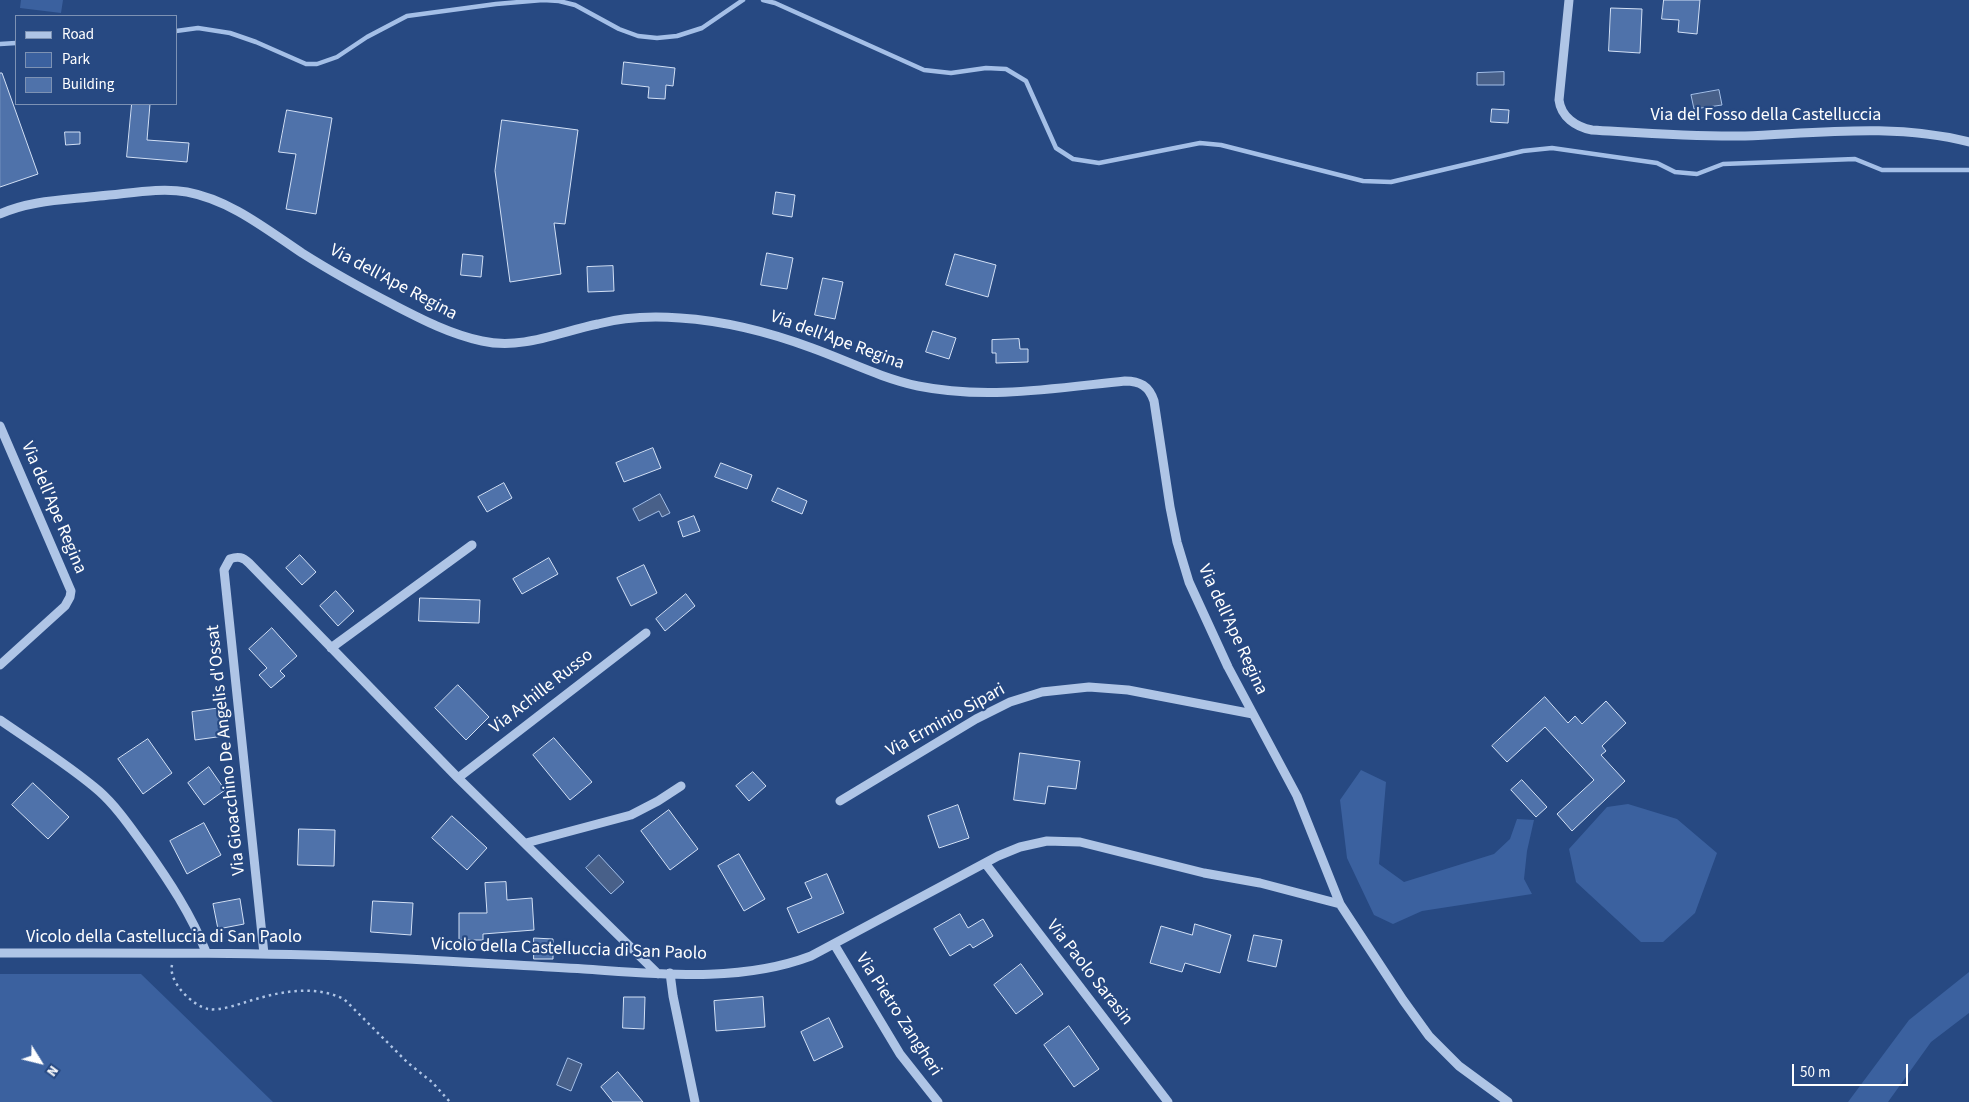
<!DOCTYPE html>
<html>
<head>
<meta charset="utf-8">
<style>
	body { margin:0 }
	#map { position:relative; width:1969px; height:1102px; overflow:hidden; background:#274982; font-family:"Source Sans 3",sans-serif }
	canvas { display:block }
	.legend { position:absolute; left:15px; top:15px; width:162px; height:90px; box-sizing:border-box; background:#274982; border:1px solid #7d92b4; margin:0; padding:6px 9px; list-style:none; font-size:15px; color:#fff }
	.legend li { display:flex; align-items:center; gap:10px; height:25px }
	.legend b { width:25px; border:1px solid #7d92b4 }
	.north { position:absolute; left:15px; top:1037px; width:50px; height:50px; -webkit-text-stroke:4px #274982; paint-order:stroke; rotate:126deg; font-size:14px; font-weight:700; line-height:20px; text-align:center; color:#fff }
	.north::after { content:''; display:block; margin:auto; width:18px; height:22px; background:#fff; clip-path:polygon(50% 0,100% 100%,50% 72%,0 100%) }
	.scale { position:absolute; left:1792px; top:1064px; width:116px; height:22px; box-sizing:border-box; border:2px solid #fff; border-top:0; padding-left:6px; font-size:15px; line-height:18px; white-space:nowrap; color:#fff; -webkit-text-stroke:4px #274982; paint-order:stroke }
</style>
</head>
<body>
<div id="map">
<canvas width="1969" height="1102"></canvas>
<ul class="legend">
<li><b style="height:6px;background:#afc5e6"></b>Road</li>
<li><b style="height:14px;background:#3b619f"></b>Park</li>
<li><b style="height:14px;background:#4f72aa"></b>Building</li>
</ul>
<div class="north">N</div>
<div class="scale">50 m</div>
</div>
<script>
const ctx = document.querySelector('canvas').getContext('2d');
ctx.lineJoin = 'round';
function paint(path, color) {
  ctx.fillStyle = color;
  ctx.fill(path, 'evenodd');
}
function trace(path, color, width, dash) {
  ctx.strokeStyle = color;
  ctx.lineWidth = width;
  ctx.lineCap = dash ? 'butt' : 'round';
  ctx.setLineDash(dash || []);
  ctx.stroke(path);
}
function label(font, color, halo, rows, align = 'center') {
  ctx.font = font + ' "Source Sans 3",sans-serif';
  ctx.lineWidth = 4.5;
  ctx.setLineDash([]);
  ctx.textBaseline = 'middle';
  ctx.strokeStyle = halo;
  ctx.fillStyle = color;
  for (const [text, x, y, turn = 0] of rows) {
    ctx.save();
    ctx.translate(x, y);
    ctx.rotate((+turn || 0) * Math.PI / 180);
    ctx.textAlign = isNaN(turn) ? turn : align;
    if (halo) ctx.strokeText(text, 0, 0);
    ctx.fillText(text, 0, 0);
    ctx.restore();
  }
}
paint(new Path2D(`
	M21,0H63L61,13L20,8Z
	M1361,770L1386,782L1379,864L1404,882L1494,854L1510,839L1517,819L1534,820L1527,851L1524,879L1532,894L1422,911L1393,924L1374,915L1347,858L1340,800Z
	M1628,804L1677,819L1717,853L1695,913L1663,942H1641L1576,882L1569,849L1607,807Z
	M1969,972V1013L1931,1042L1888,1102H1848L1909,1020Z
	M0,974H141L273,1102H0Z`), '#3b619f');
const water = new Path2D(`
	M1504,72V85H1477V73Z
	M1719,90L1722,105L1694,109L1691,95Z
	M660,494L670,513L662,517L659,511L639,521L633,509Z
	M599,855L624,882L611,894L586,868Z
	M568,1058L582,1064L571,1091L557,1085Z`);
paint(water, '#486089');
trace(water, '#a4bfe7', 1);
trace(new Path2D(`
	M763,0L775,3L924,70L951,73L986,68L1006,69L1026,81L1056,148L1073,159L1099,163L1200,143L1221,145L1363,181L1391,182L1523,151L1552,148L1657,163L1675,172L1697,174L1723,164L1855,159L1882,170H1969
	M176,31L198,28L230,33L256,42L306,64H317L337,57L367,37L407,16L496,4L543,0L559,1L575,5L619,29L638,36L657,38L677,36L702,28L743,0
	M0,44L16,43`), '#a4bfe7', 4.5);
const building = new Path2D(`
	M1664,0H1700L1697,34L1678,32L1679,20L1662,19Z
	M1611,8L1642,9L1640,53L1609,51Z
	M624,62L675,68L673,86L666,85L665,99L648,98L649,87L622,84Z
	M0,73H2L38,174L0,187Z
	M132,104H150L147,140L189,143L187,162L127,157Z
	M1492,109L1509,110L1508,123L1491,122Z
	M287,110L332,118L316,214L286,209L296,154L279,152Z
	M502,120L578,130L565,224L554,223L561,274L510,282L495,171Z
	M65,132H80V144L66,145Z
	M776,192L795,195L792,217L773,214Z
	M767,253L793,258L787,289L761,285Z
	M463,254L483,256L481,277L461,275Z
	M955,254L996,265L988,297L946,285Z
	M613,266L614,291L588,292L587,267Z
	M823,278L843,282L835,319L815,315Z
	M933,331L956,338L949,359L926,352Z
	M1019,339L1020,349H1028V362L996,363V353H992V340Z
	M653,448L661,468L624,482L616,463Z
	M721,463L752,475L747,489L715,477Z
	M504,483L512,498L487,512L478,497Z
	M778,488L807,501L802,514L772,501Z
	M694,516L700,531L683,537L678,522Z
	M300,555L316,572L302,585L286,568Z
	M549,558L558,574L522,594L513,579Z
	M644,565L657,593L631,606L617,578Z
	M336,591L354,611L338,626L320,606Z
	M686,594L695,606L665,631L656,619Z
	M420,598L480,600L479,623L419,621Z
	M272,628L297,656L280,671L285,676L271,688L259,675L267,668L249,649Z
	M458,685L489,717L466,740L435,708Z
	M1545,697L1568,723L1575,716L1582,724L1606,701L1626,723L1602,746L1606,751L1601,755L1625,781L1572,831L1557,814L1594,780L1545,727L1507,762L1492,746Z
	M221,708L224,736L195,740L192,712Z
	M554,738L592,782L570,800L533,755Z
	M148,739L172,773L143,794L118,759Z
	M1020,753L1080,761L1076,789L1048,786L1045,804L1014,800Z
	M209,767L225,790L204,805L188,783Z
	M753,772L766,786L749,801L736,786Z
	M1522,780L1547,807L1536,817L1511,790Z
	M33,783L69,817L48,839L12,805Z
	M958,805L969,838L939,848L928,816Z
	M669,810L698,849L670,870L641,831Z
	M452,816L487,848L467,870L432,838Z
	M204,823L221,855L187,874L170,841Z
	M299,829L335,830L334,866L298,865Z
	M739,854L765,899L744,911L718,866Z
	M827,874L844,913L798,933L787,908L812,898L805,883Z
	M506,882L507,900L532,898L534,930L483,934V940H459V913H487L485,883Z
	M240,899L244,924L218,929L213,904Z
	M373,901L413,903L411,935L371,932Z
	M960,914L968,928L983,919L993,936L973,948L970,944L950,956L934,929Z
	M1195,924L1231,935L1220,973L1185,963L1182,972L1150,963L1161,926L1192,935Z
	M1254,935L1282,940L1276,967L1248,961Z
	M534,938L553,939V959H534Z
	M1021,964L1043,994L1016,1014L994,985Z
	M624,997H645L644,1029L623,1028Z
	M763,997L765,1027L716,1031L714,1001Z
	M829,1018L843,1047L814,1061L801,1032Z
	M1069,1026L1099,1069L1074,1087L1044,1045Z
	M618,1072L643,1102H613L601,1087Z`);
paint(building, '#4f72aa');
trace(building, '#d2e0f5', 1);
trace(new Path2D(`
	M172,965C168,982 193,1006 208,1009C218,1011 237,1005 246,1002C278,992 312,984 344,999L408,1063L432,1082L450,1102`), '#afc5e6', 2.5, [2.5, 4]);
trace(new Path2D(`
	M1569,0L1559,100C1561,117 1576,127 1592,130C1643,133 1694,137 1745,136C1819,133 1896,123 1969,142
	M0,214C31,200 66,200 99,196C127,194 159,187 187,192C230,200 266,229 302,253C332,272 363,289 394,305C423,320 450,334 482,341C522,350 559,332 598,324C624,317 653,316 680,318C726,321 769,332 812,348C848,361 881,378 918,386C987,400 1056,388 1125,381C1140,381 1149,386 1154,401L1170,507L1177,542L1189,582L1228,667L1297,796L1340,904L1403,1000L1429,1036L1459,1066L1508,1102
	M0,426L71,591L70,597L65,606L0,665
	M331,648L472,545
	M0,720C33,743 69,765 99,791C117,807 131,828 145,847C169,881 191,914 206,952
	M458,778L646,633
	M840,801L976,719L1010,702L1042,692L1089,687L1128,690L1253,714
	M526,843L631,815L658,801L681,786
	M985,863L1168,1102
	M834,944L900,1054L938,1102
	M0,953C121,953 243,952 364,957C437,960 511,965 584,969C659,974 740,983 811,956L998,856L1020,847L1047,841L1080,842L1204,873L1260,883L1340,904
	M264,954L224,570L230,559C238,556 243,557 249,563L458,778L658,974
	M670,973L673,996L695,1102`), '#afc5e6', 9);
label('18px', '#fff', '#274982', [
	["Via del Fosso della Castelluccia",1766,116],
	["Via dell'Ape Regina",393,283,28],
	["Via dell'Ape Regina",837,341,20],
	["Via dell'Ape Regina",53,508,67],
	["Via dell'Ape Regina",1232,630,65],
	["Via Achille Russo",542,692,-38],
	["Via Erminio Sipari",946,721,-29],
	["Via Gioacchino De Angelis d'Ossat",227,750,-96],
	["Vicolo della Castelluccia di San Paolo",164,938],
	["Vicolo della Castelluccia di San Paolo",569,950,2],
	["Via Paolo Sarasin",1089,973,52],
	["Via Pietro Zangheri",898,1015,57]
]);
</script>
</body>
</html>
